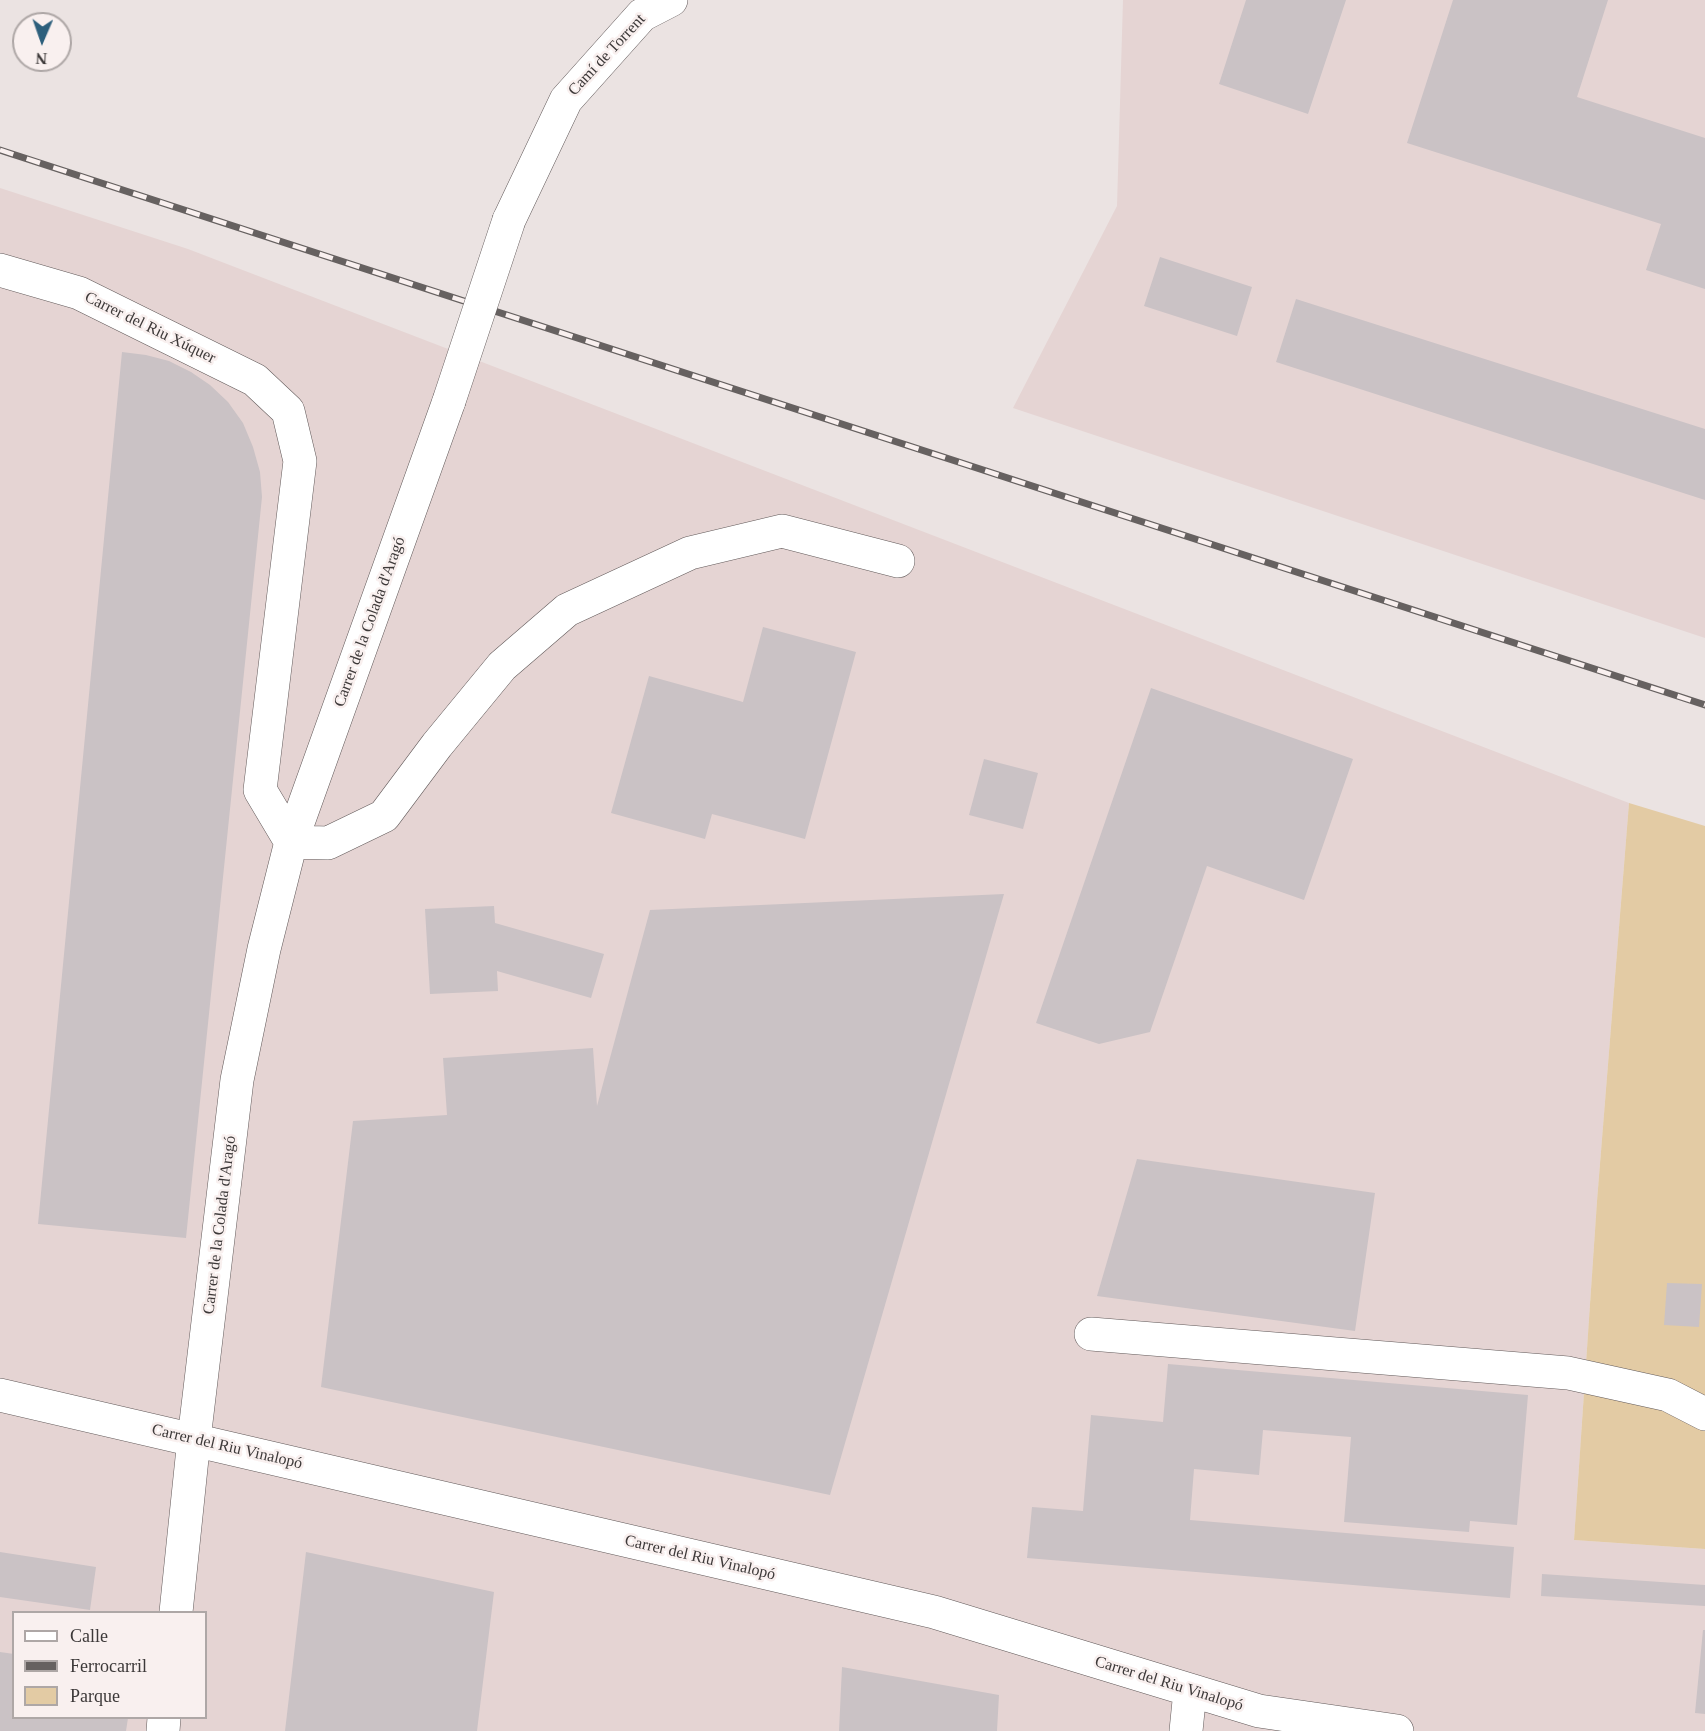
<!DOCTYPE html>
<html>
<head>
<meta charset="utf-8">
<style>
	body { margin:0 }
	#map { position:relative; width:1705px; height:1731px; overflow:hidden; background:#ebe3e2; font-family:"Times New Roman",serif }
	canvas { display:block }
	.legend { position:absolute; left:12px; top:1611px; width:195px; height:108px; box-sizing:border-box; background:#f9f0ef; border:2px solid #aea7a6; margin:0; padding:8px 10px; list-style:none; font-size:18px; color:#3d3939 }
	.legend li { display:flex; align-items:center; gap:12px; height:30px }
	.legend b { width:30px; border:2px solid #aea7a6 }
	.north { position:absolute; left:12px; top:12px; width:60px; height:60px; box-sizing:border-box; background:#f9f0ef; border:2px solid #aea7a6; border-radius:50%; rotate:182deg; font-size:16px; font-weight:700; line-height:24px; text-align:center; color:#3d3939 }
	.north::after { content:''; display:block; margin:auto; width:21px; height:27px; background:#2d5f7c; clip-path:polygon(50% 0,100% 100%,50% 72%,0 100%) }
</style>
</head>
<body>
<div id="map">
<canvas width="1705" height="1731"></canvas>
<ul class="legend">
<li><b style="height:8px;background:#fff"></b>Calle</li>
<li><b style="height:8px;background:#666160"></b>Ferrocarril</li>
<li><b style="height:16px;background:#e3cba4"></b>Parque</li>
</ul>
<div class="north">N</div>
</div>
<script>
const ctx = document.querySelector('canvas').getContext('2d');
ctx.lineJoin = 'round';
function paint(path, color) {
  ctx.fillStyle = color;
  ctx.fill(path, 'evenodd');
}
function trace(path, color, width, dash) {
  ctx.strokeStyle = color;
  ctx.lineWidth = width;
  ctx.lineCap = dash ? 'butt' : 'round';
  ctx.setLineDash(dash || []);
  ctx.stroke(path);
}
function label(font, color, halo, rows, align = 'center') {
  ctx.font = font + ' "Times New Roman",serif';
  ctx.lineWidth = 5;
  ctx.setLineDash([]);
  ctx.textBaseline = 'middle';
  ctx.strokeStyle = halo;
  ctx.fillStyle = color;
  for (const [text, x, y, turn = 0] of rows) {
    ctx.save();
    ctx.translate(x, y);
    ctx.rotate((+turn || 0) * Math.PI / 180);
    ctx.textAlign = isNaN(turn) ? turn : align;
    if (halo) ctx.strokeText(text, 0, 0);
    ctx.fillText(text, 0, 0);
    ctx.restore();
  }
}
paint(new Path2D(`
	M1123,0H1705V638L1013,408L1117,206Z
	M0,188L188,249L1629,803L1597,1201L1574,1540L1705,1549V1731H0ZM14,1612H206V1718H14Z`), '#e5d4d3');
paint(new Path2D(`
	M1629,803L1705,826V1549L1574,1540L1597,1201Z`), '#e3cba4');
paint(new Path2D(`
	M1246,0H1346L1308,114L1219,84Z
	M1453,0H1608L1577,97L1705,138V289L1646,270L1661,224L1407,143Z
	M1160,257L1252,287L1237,336L1144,306Z
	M1296,299L1705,429V500L1276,362Z
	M122,352L146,355L169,361L191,372L210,385L228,402L243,423L253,447L260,472L262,497L186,1238L38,1224Z
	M763,627L856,652L805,839L712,814L705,839L611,813L649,676L743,702Z
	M1151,688L1353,759L1304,900L1207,866L1150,1032L1099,1044L1036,1023Z
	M984,759L1038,773L1023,829L969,815Z
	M1004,894L830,1495L321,1387L353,1121L447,1115L443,1058L593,1048L597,1106L650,910Z
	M494,906L495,923L604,954L591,998L497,971L498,991L430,994L425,909Z
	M1137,1159L1375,1193L1355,1331L1097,1296Z
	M1667,1283L1702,1284L1699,1327L1664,1325Z
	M1168,1364L1528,1395L1517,1525L1470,1521L1469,1532L1344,1522L1351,1437L1263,1430L1259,1475L1194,1469L1190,1520L1514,1547L1510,1598L1027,1558L1032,1507L1083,1511L1091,1415L1163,1422Z
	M0,1552L96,1567L90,1610L0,1597Z
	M306,1552L494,1592L477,1731H285Z
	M1542,1574L1705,1585V1606L1541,1596Z
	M1703,1630H1705V1714L1695,1713Z
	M0,1652L14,1654V1718H128L126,1731H0Z
	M842,1667L999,1695L997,1731H839Z`), '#cac2c5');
const minor = new Path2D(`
	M509,220L566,100L642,15L671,0
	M0,270L79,293L255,380L288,411L300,461L260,790L291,842L328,843L384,816L437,745L502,666L567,610L690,553L782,531L898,561
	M1091,1334L1568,1373L1668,1395L1705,1414
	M0,1395L934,1612L1259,1711L1397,1731
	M176,1612L194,1439L237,1080L264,949L291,842L449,401
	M163,1731L164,1718
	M1186,1731L1190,1691`);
trace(minor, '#625a5a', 34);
trace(minor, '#fff', 33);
const rail = new Path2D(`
	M0,150L1705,705`);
trace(rail, '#666160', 7);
trace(rail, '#f9f0ef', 4.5, [14]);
const minorBridge = new Path2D(`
	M449,401L509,220`);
trace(minorBridge, '#625a5a', 34, []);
trace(minorBridge, '#fff', 33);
label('16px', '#3d3939', '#f9f0ef', [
	["Camí de Torrent",607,55,-47],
	["Carrer del Riu Xúquer",150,328,26],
	["Carrer de la Colada d'Aragó",370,622,-70],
	["Carrer de la Colada d'Aragó",220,1225,-83],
	["Carrer del Riu Vinalopó",227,1447,13],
	["Carrer del Riu Vinalopó",700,1558,13],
	["Carrer del Riu Vinalopó",1169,1684,17]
]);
</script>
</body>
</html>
